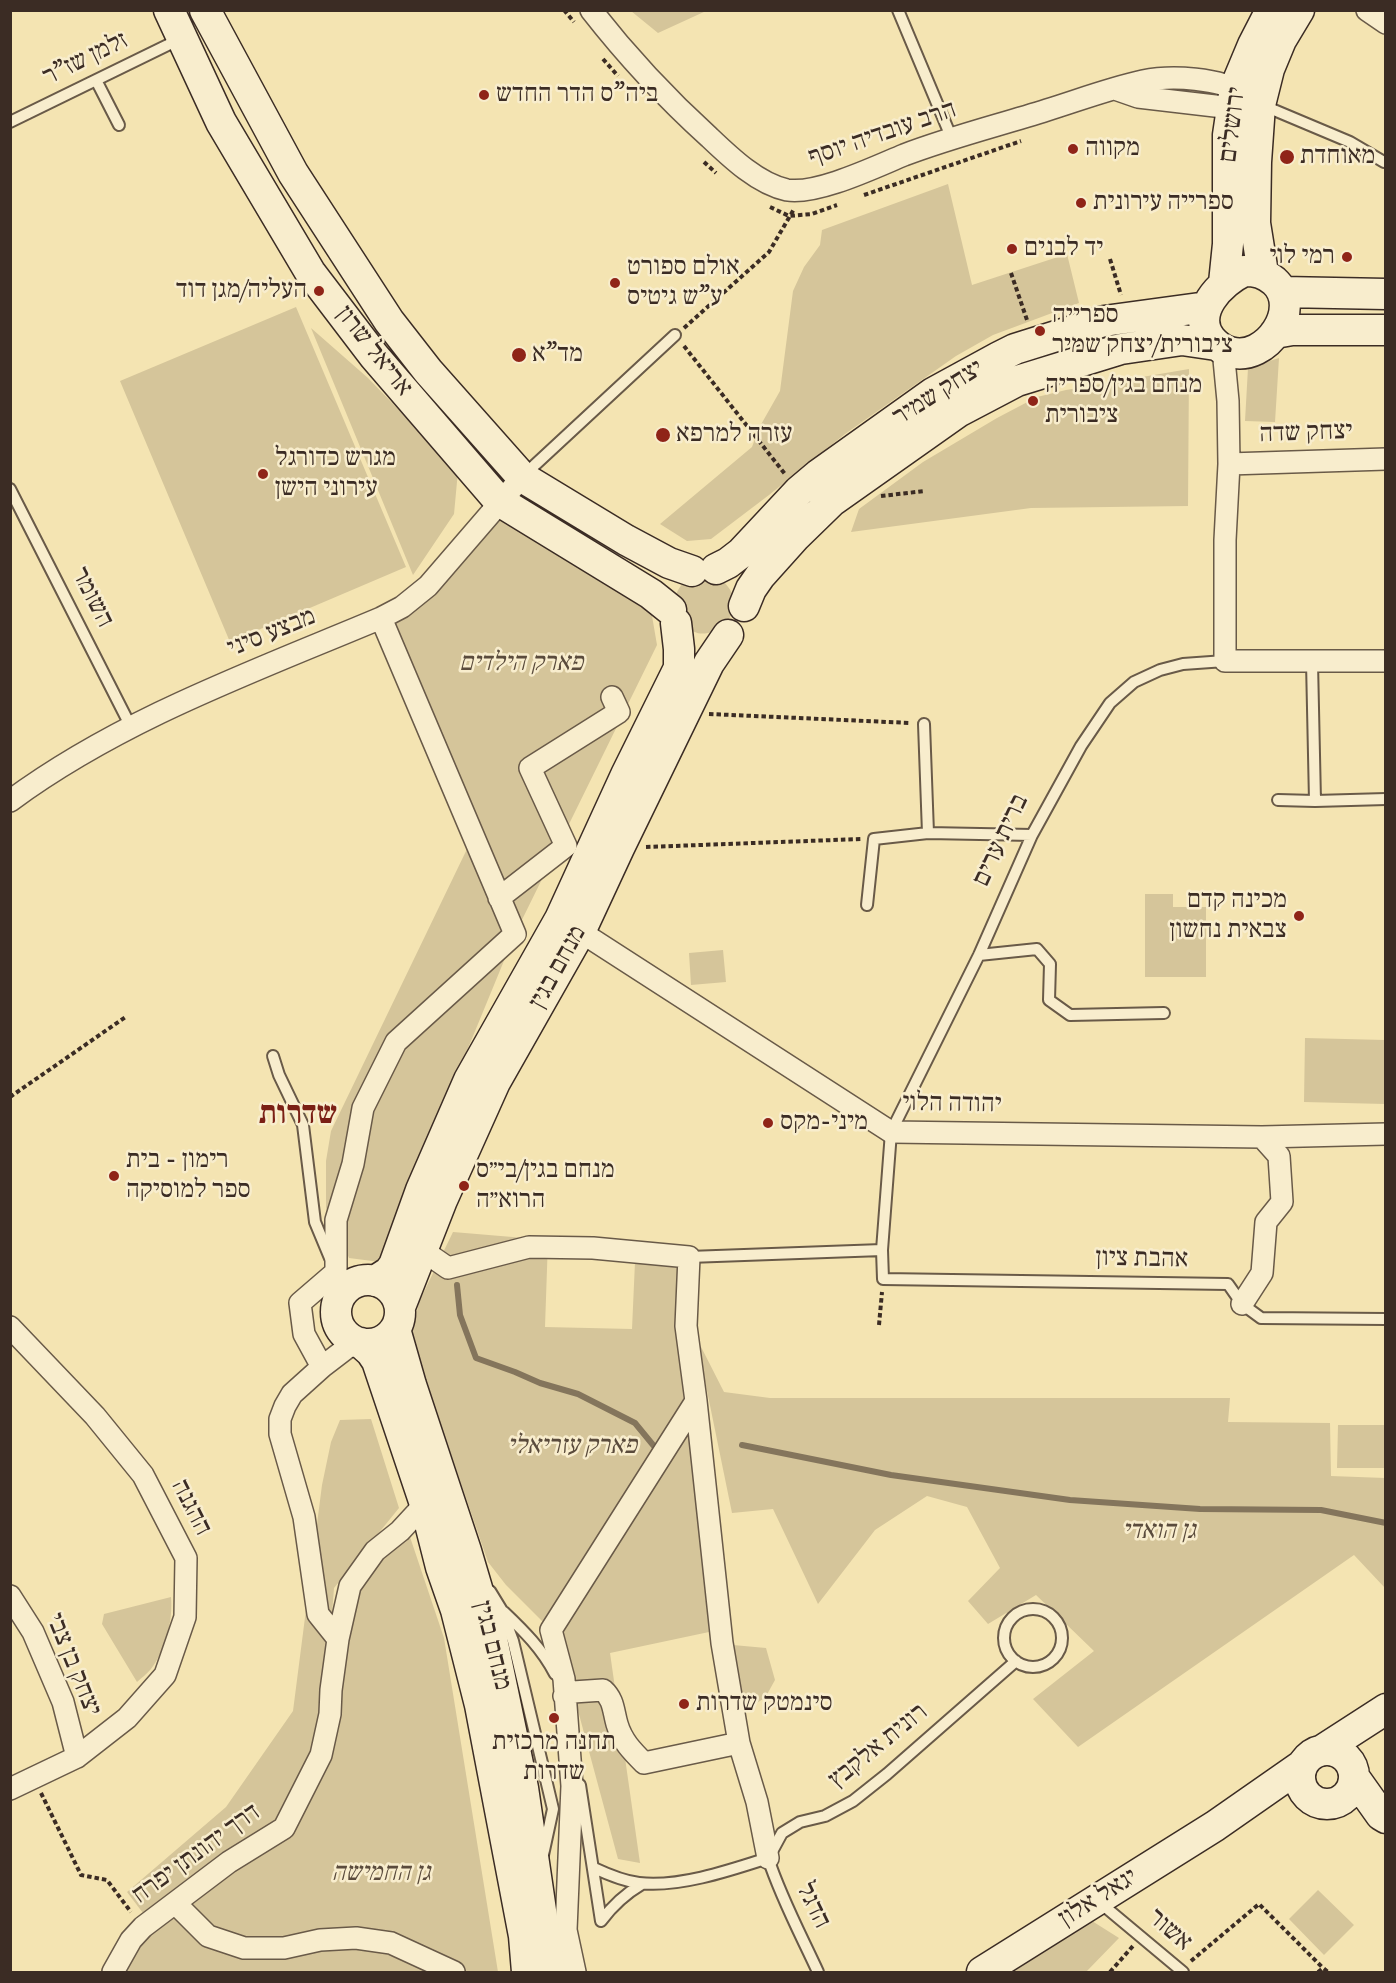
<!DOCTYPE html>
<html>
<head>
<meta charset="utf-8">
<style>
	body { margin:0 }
	#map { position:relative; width:1396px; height:1983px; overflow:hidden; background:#f4e4b2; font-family:"IM FELL Double Pica",serif }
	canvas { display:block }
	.frame { position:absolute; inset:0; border:12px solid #3b2c24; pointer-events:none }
</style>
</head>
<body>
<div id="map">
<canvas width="1396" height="1983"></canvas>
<div class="frame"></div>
</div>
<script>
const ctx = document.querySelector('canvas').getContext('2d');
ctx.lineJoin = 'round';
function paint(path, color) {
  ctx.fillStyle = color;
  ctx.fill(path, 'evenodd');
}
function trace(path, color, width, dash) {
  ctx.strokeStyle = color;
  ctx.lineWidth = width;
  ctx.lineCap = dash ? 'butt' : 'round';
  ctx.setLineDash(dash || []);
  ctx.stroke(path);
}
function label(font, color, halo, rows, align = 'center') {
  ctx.font = font + ' "IM FELL Double Pica","Frank Ruhl Libre",serif';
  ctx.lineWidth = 5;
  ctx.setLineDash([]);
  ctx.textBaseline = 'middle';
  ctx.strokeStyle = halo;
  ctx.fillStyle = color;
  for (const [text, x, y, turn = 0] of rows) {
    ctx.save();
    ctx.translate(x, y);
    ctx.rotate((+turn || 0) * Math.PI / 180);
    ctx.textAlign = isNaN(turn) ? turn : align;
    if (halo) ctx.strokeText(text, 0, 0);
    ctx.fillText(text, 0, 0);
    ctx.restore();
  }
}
paint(new Path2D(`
	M631,11H706L658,33Z
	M948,184L972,285L1067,254L1079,303L993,335L956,356L845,434L769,495L711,539L687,541L660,524L752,447L759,428L780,391L793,291L804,267L820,245L822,230Z
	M296,307L406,567L230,642L120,381Z
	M311,328L368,378L458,471L454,514L413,575Z
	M1279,358L1275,422L1245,421L1248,368Z
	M1189,369L1188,506L1031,508L851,532L859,509L923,462L997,418L1037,397L1066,390Z
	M498,518L651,610L657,645L515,934L380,1262L349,1258L326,1208V1161L331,1131L467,849L428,732L378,629Z
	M718,577C761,609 706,651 687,626C684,623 682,617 680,613C678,610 675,605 675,601C675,593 682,581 690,578C697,575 710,577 718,577Z
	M1145,894H1173V907H1206V977H1145Z
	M723,950L726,982L691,985L689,953Z
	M1305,1038L1385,1040V1104L1304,1102Z
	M453,1232L548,1240L545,1327L632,1329L635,1262L681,1268V1351L709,1632L610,1653L640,1863L618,1859L573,1692L551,1630L506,1585L488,1562L411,1338L419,1302Z
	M696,1337L724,1392L770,1398H1230L1228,1422L1330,1423L1331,1476L1385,1478V1588L1354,1555L1078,1747L1033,1699L1094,1651L1036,1595L988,1624L968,1601L1000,1568L967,1507L927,1496L875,1530L818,1604L773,1509L732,1513Z
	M371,1419L399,1508L334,1588L324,1715L312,1762L280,1820L146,1917L127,1892L226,1807L293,1711L322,1485L331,1442L340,1420Z
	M1338,1425H1385V1468H1337Z
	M410,1537L444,1638L498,1972H121L145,1932L290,1834L339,1729L344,1627L355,1592L381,1551Z
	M171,1597C173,1621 166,1649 151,1669C147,1674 141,1678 137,1682L102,1624L104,1614Z
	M733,1645L766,1648L775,1680L765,1698L743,1711Z
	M1318,1890L1354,1925L1324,1955L1289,1919Z
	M1092,1921L1119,1938L1086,1972H1013L1079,1927Z`), '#d5c59a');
trace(new Path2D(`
	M457,1285L460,1315L476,1358L515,1372L540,1383L578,1394L635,1423L658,1451
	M742,1445L891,1475L1070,1500L1200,1509L1321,1510L1386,1523`), '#84755c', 6);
const lane = new Path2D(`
	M898,10L952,139
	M96,80L119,125
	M1262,105L1350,142L1384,162
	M10,122L180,39
	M524,475L675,335
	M10,489L131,727
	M1225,661L1183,664L1160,670L1134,682L1110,703L1081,746L1032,835L979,955L891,1132L882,1250L883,1279L1228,1284L1242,1304L1261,1318L1386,1319
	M1312,662L1315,801L1386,799
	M924,724L928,833
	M1278,800L1315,801
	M867,905L874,839L928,833L1032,835
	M979,955L1037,949L1050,964L1049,1000L1070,1015L1164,1013
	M273,1056L279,1075L303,1125L315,1222L330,1258
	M689,1257L882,1250
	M336,1272L362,1281
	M336,1273L337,1303
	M490,1591L501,1609L513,1641L553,1809L543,1855
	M1004 1638a29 29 0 1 1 58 0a29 29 0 1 1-58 0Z
	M504,1612C524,1631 542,1649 555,1674
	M580,1785L601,1921
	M769,1857L782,1833L800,1822L825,1816L853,1801L887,1774L1016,1661
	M768,1858C781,1898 801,1935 818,1972
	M594,1868C609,1875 623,1881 639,1883C678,1888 731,1870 768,1858
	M1098,1901L1183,1972
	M601,1921C613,1905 625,1894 642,1884`);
const street = new Path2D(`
	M591,10C627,56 666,98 709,137C730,157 758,184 787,190C817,195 875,167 904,155C951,137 1000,125 1047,110C1079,100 1111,88 1143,81C1172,75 1220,78 1245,94
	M1367,10L1386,23
	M1115,89L1138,97L1232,108L1245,106
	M1223,349L1228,401L1229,464L1225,540V661H1386
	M1229,464L1386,459
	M10,801C121,719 255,671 381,618L402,607L428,586L522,477
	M499,898L566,846L530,768L619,712L612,697
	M570,925L891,1132L1262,1137L1279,1156L1282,1202L1266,1222L1262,1273L1242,1304
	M1262,1137L1386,1134
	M422,1250L448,1268L529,1247L593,1248L689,1257L686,1326L696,1401L722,1643L739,1743L757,1802L768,1858
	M10,1327L95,1416L143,1475L186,1558L185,1617L165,1675L127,1718L77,1757L10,1789
	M322,1367L304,1334L300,1303L336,1272V1220L353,1164L363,1108L396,1042L515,934L381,618
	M10,1596L33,1632L63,1702L77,1757
	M338,1639L350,1586L375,1551L400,1531L425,1504
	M564,1696L573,1692L603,1690C614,1700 613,1710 617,1724C622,1741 632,1751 644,1763L739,1743
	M175,1903L208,1936L244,1948H284L320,1940L356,1938L391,1943L454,1972
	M113,1972L131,1940L143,1927L229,1862L284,1828L321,1755L330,1714L331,1690L338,1639L318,1614L304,1517L280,1434V1419L285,1406L292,1394L322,1367L356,1341
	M575,1972L566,1930L572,1786L564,1679L551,1630L696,1401`);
const secondary = new Path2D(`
	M169,10L221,122L310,272L374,356L499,501L651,594L671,610
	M205,10L293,173L389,321L428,371L522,477L626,540L669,563L692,571
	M1244,271C1257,271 1264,273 1274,281C1304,308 1266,363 1230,352C1223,350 1216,345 1211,339C1190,313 1221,282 1244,271Z
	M1263,273L1255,223L1256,162L1260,105L1269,69L1281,40L1299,10
	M1224,283L1228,244V135L1235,88L1253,45L1271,10
	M1283,292L1386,294
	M1275,333L1292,330H1386
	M716,569L728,563L741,553L799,491L818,475L933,393L999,357L1015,349L1104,321L1207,307
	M744,606L751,589L760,576L795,537L832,501L958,412L1017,381L1121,349L1182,340L1216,345
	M336 1312a32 32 0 1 1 64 0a32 32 0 1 1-64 0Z
	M375,1281L389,1272L394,1265L421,1190L469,1080L560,919L626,775L679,668V649L676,623
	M400,1307L442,1200L495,1082L580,932L619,848L709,663L728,635
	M395,1329L411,1385L466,1551L492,1639L523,1788L550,1972
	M361,1343L371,1352L377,1361L425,1504L441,1567L456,1610L480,1705L524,1936L527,1972
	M1324,1749L1386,1709
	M1300 1777a27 27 0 1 1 54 0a27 27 0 1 1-54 0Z
	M1354,1777L1381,1815L1386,1818
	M982,1972L1215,1826L1301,1766`);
trace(lane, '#695a48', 14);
trace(street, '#695a48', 24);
trace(secondary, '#3b2c24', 33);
trace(new Path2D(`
	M564,10L574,22
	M603,59L618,76
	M704,162L716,173
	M864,195L1021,141
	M770,207L789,216L812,214L837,205
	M1110,259L1121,295
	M1011,273L1027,320
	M684,328L769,252L794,209
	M684,346L785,474
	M881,496L925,491
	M709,714L911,723
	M646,847L861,839
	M10,1097L127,1016
	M879,1325L882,1292
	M41,1793L81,1875L107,1880L131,1912
	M1191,1961L1259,1904L1323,1968
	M1110,1972L1133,1946
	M1318,1972L1323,1968L1328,1972`), '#3b2c24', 4, [4.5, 3]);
trace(lane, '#f8edcd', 10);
trace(street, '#f8edcd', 21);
trace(secondary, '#f8edcd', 30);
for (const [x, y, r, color] of [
	[484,95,6,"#8f2418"],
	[1073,149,6,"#8f2418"],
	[1287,157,8,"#8f2418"],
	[1081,203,6,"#8f2418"],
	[1012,249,6,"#8f2418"],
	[1347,257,6,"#8f2418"],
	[615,283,6,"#8f2418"],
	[319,291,6,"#8f2418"],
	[1040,331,6,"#8f2418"],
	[519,355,8,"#8f2418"],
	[1033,401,6,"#8f2418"],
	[663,435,8,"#8f2418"],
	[263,474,6,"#8f2418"],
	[1299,916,6,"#8f2418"],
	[768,1123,6,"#8f2418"],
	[114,1176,6,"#8f2418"],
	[464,1186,6,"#8f2418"],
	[684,1704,6,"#8f2418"],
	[554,1718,6,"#8f2418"]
]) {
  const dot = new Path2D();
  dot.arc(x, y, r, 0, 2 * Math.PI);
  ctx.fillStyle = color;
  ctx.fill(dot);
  trace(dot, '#f8edcd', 2);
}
label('26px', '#3b2c24', '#f8edcd', [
	["זלמן שז\"ר",86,60,-26],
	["ירושלים",1234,125,-83],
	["הרב עובדיה יוסף",883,135,-19],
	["אריאל שרון",373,352,52],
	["יצחק שמיר",939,394,-32],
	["יצחק שדה",1306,434,-2],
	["השומר",91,598,63],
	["מבצע סיני",272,634,-22],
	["ברית ערים",1002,841,-65],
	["מנחם בגין",559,968,-61],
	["יהודה הלוי",952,1105,1],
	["אהבת ציון",1142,1260,1],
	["ההגנה",190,1508,63],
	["מנחם בגין",491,1646,76],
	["יצחק בן צבי",72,1665,68],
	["רונית אלקבץ",879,1747,-39],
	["דרך יהונתן יפרח",197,1855,-36],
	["יגאל אלון",1099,1899,-32],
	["הדגל",812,1906,64],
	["אשור",1169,1931,41]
]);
label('26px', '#3b2c24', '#f8edcd', [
	["ביה\"ס הדר החדש",496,95],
	["מקווה",1085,149],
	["מאוחדת",1300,157],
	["ספרייה עירונית",1093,203],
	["יד לבנים",1024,249],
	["רמי לוי",1335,257,"right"],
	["אולם ספורט",627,268],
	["ע\"ש גיטיס",627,298],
	["העליה/מגן דוד",307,291,"right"],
	["ספרייה",1052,316],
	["ציבורית/יצחק שמיר",1052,346],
	["מד\"א",532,355],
	["מנחם בגין/ספריה",1045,386],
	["ציבורית",1045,416],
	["עזרה למרפא",676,435],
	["מגרש כדורגל",275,459],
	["עירוני הישן",275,489],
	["מכינה קדם",1287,901,"right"],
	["צבאית נחשון",1287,931,"right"],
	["מיני-מקס",780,1123],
	["רימון - בית",126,1161],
	["ספר למוסיקה",126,1191],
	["מנחם בגין/בי״ס",476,1171],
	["הרוא״ה",476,1201],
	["סינמטק שדרות",696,1704],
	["תחנה מרכזית",554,1743,"center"],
	["שדרות",554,1773,"center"]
], 'left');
label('italic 26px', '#5a4b3c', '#f8edcd', [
	["פארק הילדים",521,664],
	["פארק עזריאלי",572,1447],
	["גן הואדי",1159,1532],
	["גן החמישה",381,1874]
]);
label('bold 32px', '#7a1f14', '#f8edcd', [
	["שדרות",298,1116]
]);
</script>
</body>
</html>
